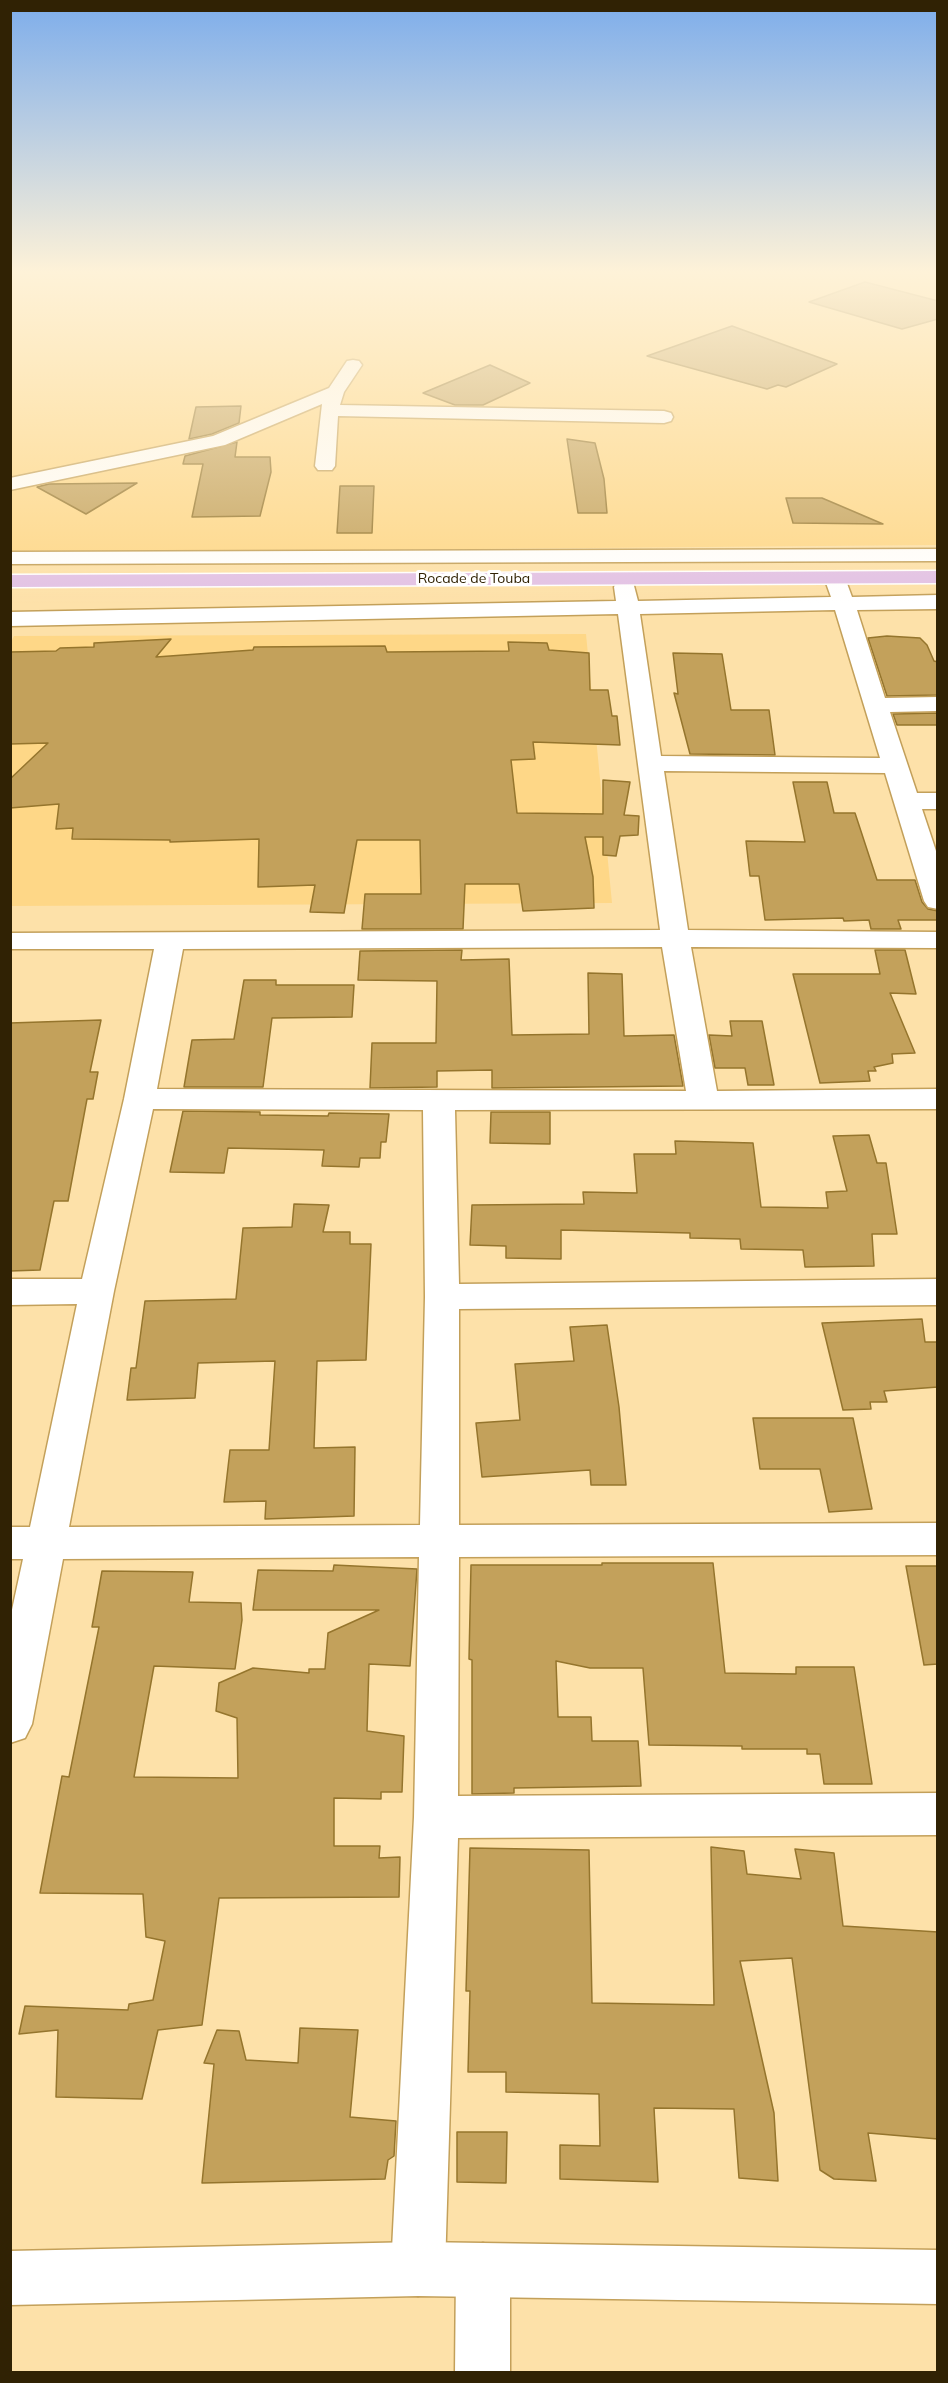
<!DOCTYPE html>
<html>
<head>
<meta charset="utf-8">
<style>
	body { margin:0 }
	#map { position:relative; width:948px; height:2383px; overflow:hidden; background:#fde1a9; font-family:Mulish,sans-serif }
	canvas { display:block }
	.frame { position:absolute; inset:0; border:12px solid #302204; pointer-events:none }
</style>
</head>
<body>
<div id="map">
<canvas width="948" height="2383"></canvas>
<div class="frame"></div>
</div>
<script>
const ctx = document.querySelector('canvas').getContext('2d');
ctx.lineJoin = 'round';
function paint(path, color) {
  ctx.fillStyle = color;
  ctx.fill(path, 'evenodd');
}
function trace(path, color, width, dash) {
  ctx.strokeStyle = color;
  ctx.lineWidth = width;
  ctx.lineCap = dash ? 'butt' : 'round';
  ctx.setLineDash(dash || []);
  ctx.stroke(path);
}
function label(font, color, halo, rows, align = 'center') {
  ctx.font = font + ' Mulish,sans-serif';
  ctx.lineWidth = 6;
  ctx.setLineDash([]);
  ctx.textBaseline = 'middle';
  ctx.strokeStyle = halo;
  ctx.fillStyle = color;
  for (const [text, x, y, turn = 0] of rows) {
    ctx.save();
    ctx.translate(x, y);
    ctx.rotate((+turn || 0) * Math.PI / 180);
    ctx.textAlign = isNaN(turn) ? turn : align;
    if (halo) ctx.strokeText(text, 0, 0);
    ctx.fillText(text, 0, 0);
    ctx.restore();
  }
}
paint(new Path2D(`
	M10,272H937V545L11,553Z
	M586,634L612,903L11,906L10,644L14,636Z`), '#fed787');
const building = new Path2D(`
	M865,282L938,301V319L902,329L809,302Z
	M732,326L837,364L786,387L778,385L767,389L647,356Z
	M490,365L530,383L483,405H455L423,393Z
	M241,406L239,423L212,434L189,439L196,407Z
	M567,439L595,443L604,479L607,513H578Z
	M237,442L235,457H270L271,472L260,516L192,517L203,464H183L185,456Z
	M137,483L86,514L37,487L49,484Z
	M340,486H374L372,533H337Z
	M786,498H822L883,524L793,523Z
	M887,636L920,638L927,645L934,661L938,662V695L887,696L868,638Z
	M171,639L156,657L253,650L254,647L385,646L387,652L509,651L508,642L547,643L549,650L589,653L590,690H608L612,716H617L620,745L533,742L535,759L511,760L517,813L603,814V780L630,782L624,815L639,816L638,835L620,836L616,856L603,855V837H585L593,877L594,908L523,911L519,884H465L463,929H362L365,894H421L420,840H357L344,913L310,912L315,885L258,887L259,839L170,842V840L72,839L73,828L56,829L59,804L10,808V779L48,743L10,744V652L56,651L60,648L94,647V643Z
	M673,653L722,654L731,710H769L775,755L690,754L674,693L678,694Z
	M938,713V725H897L893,714Z
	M793,782H827L834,813H855L877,880H915L922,902L928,909L938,911V920H898L901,929H871L869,920L844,921L843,918L765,920L759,876H750L746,841L805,842Z
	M462,950L461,960L509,959L512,1035L589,1034L588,973L622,974L624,1036L674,1035L683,1086L492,1088V1070L437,1071V1087L370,1088L372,1043H436L437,981L358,980L360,951Z
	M875,950H905L916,994L890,993L915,1053L892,1054L893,1063L874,1067L876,1071H868L870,1081L820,1083L793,974H880Z
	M244,980H276V985H354L352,1017L272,1018L263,1087H184L192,1040L234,1039Z
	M101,1020L90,1072H98L93,1099H87L68,1201H54L40,1270L10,1271V1023Z
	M730,1021H762L774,1085H748L745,1068H715L709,1035L732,1036Z
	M183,1111L260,1112V1115L328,1116L329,1113L389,1114L386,1142H381L380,1158H360L359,1167L322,1166L324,1150L228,1148L224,1173L170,1172Z
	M491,1112H550V1144L490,1143Z
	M869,1135L877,1163H886L897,1234H872L874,1266L805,1267L803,1250L741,1249L740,1239L690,1238V1233L561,1230V1259L506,1258V1246L470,1245L472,1205L584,1204L583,1192L637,1193L634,1154H676L675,1141L753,1143L761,1207L828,1208L826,1192L847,1191L833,1136Z
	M294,1204L329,1205L323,1232H350V1244H371L366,1360L317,1361L314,1448L355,1447L354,1516L265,1519L266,1501L224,1502L230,1450H269L275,1361L198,1363L195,1398L127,1400L131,1368H136L145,1301L236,1299L243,1228L292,1227Z
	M922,1319L925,1342H938V1387L884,1391L887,1402H870L871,1409L843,1410L822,1323Z
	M607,1325L619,1407L626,1485H591L590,1470L482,1477L476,1423L520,1420L515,1364L574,1361L570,1327Z
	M753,1418H853L872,1509L829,1512L820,1469H760Z
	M602,1563H713L725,1673L796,1674V1667H854L872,1784H824L820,1754H807V1749H742V1746L649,1745L643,1668H590L556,1661L558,1717H591L592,1741H638L641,1786L514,1788V1793L472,1794V1660L469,1659L471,1565H602Z
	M334,1565L417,1569L410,1666L369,1664L367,1731L404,1736L402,1792H381V1799L334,1798V1846H380L379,1858L400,1857L399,1897L219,1898L202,2025L158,2030L142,2099L56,2097L58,2030L19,2034L25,2006L128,2010L129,2004L153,2000L165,1941L146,1937L143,1894L40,1893L62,1776L69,1777L99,1627H92L102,1571L193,1572L189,1602L241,1603L242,1620L235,1669L154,1666L134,1777L238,1778L237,1718L216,1711L219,1683L253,1668L309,1673V1669H325L328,1633L379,1610H253L258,1570L333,1571Z
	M906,1566H938V1664L924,1665Z
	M711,1847L744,1851L747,1874L801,1879L795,1849L834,1853L843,1926L938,1932V2139L868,2133L876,2181L834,2179L820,2170L792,1958L740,1961L774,2113L778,2181L739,2178L734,2109L654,2108L658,2182L560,2179V2145L600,2146L599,2094L506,2092V2072H468L470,1991H466L470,1848L589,1850L592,2003L714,2005Z
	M300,2028L358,2030L350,2117L396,2121L394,2156L388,2160L385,2179L202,2183L214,2064L204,2063L217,2030L239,2031L246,2060L298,2063Z
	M457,2132H507L506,2183L457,2182Z`);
paint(building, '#c3a15b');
trace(building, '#95752d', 1.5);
const street = new Path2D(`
	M353,360L359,361L362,365L344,392L340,405L664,411L671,413L673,417L671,421L664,423L338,416L335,466L332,470H318L315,466L322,404L225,445L10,490V478L213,436L329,388L347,361Z
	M938,549V561L10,564V552Z
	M837,577L845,578L852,597L938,595V609L857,610L885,698L938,697V711L890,712L917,793H938V809H922L938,857V909L928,907L924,901L885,773L664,771L688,930L938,932V948L691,947L717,1091L938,1089V1109L455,1110L459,1284L938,1279V1305L459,1309V1525L938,1523V1555L459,1557L458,1796L938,1793V1835L458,1838L445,2269L437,2288L418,2296L399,2288L391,2269L414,1817L419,1557L63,1559L32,1724L25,1738L10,1743V1619L23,1559H10V1527H30L77,1304L10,1305V1279H82L124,1099L154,949H10V933L660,930L618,614L10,626V612L616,601L614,587L617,582L625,581L633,582L638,601L831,597L826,583L829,578ZM835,610L880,758L661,756L640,614ZM662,947L686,1091L157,1089L183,949ZM153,1109L423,1110L425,1297L420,1525L69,1527L114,1291Z
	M483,2243L502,2251L510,2270V2372H455L456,2270L464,2251Z`);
const secondary = new Path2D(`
	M418,2242L938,2250V2304L418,2296L10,2305V2251Z`);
const primary = new Path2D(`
	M938,571V583L10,587V575Z`);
trace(street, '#c3a05a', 3);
trace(secondary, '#c3a05a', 3);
trace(primary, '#fff', 3);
paint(street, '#fff');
paint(secondary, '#fff');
paint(primary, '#e2c1e5');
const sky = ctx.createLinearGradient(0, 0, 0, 605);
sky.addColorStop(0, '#7dadeb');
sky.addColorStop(0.45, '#fef2d8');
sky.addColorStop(1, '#fef2d800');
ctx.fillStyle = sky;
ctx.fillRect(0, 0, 948, 605);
label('14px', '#302204', '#fff', [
	["Rocade de Touba",474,579]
]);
</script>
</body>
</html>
